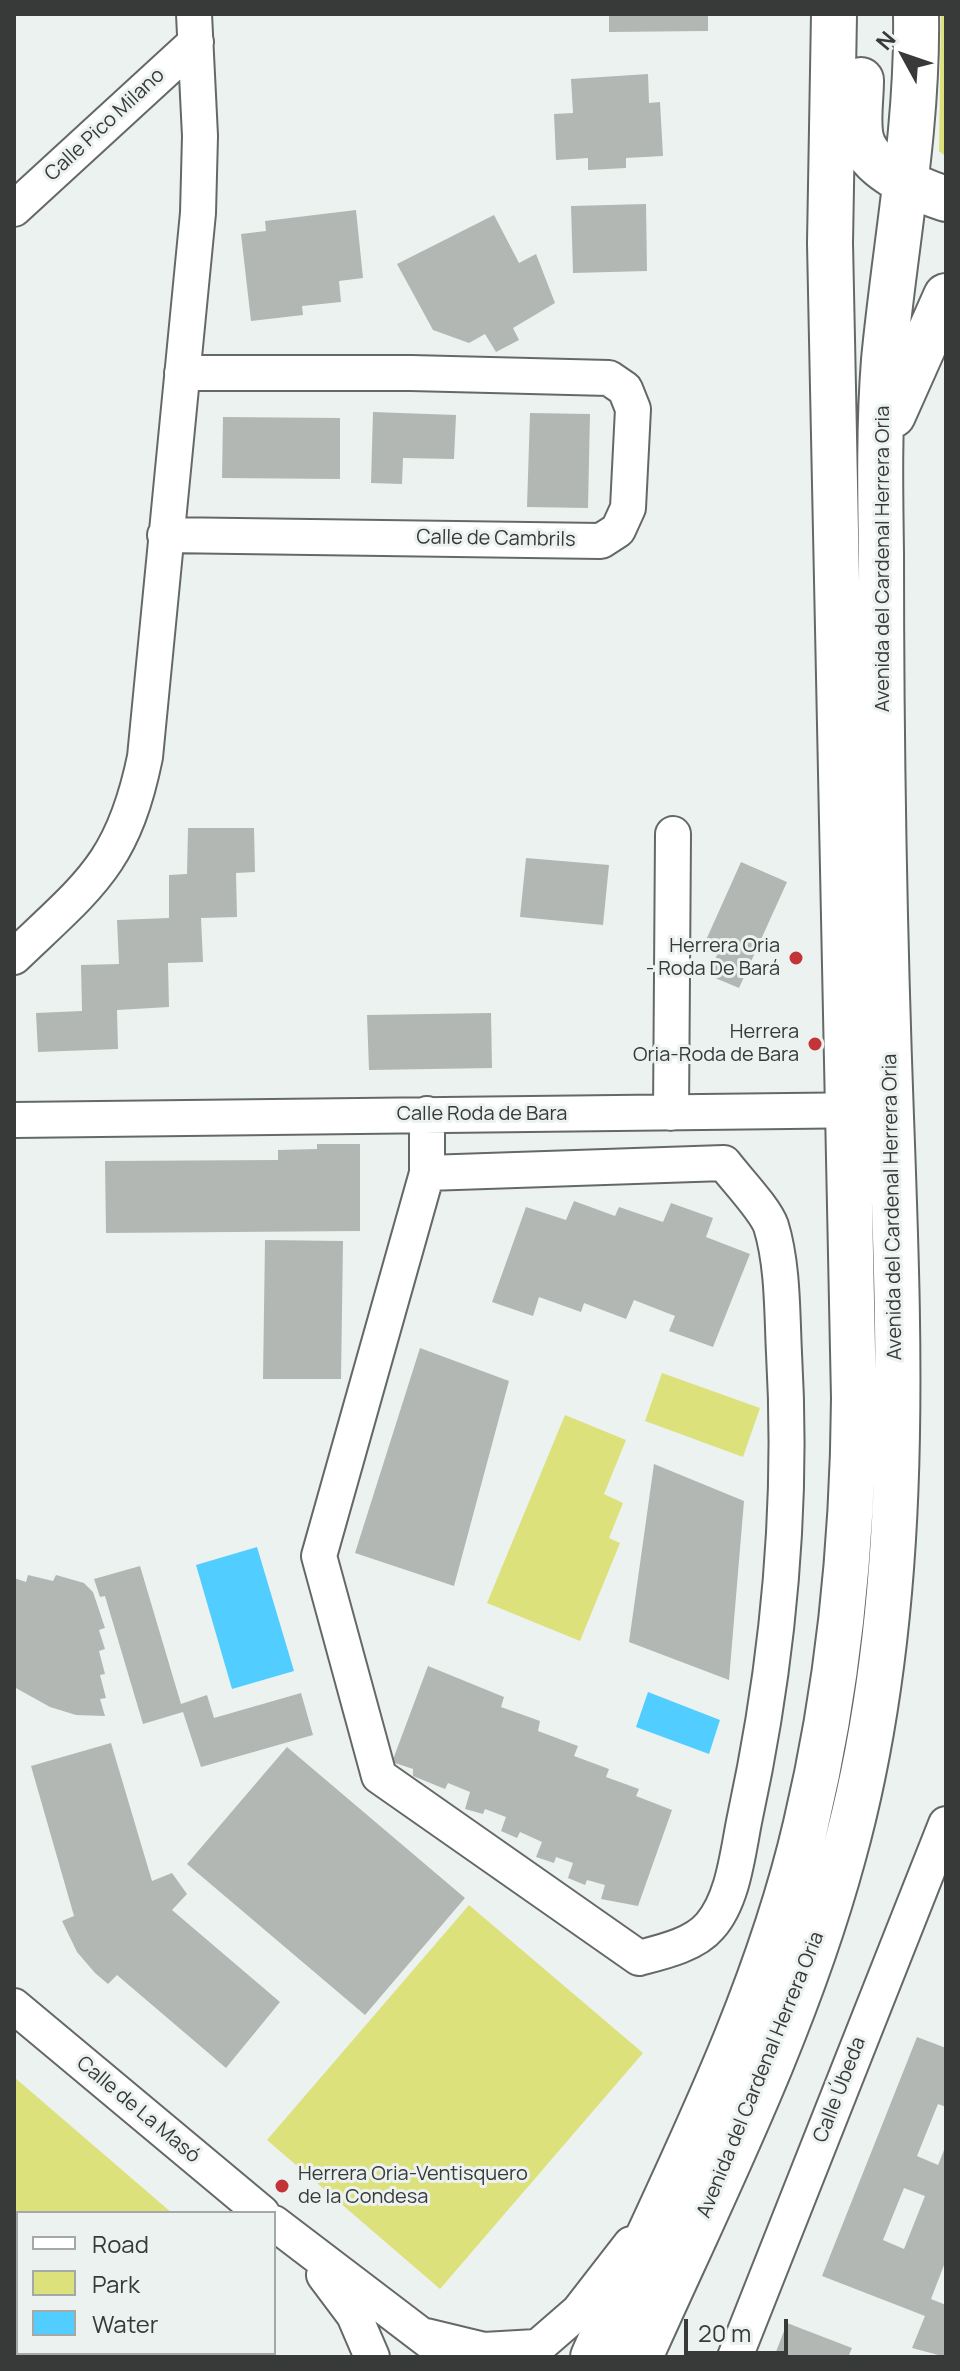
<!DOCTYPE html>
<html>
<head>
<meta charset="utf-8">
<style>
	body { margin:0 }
	#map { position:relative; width:960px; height:2371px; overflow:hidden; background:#ecf2f0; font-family:Manrope,sans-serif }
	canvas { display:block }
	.frame { position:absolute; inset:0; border:16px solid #383a39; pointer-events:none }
	.legend { position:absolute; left:16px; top:2211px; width:260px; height:144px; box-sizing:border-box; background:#ecf2f0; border:2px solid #a4a8a7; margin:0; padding:10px 14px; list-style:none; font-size:24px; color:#383a39 }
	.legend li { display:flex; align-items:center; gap:16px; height:40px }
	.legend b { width:40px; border:2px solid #a4a8a7 }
	.north { position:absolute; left:864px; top:16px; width:80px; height:80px; -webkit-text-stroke:6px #ecf2f0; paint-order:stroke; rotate:310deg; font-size:22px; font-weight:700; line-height:32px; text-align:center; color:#383a39 }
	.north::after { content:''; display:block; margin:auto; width:28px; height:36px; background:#383a39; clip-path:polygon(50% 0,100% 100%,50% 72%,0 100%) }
	.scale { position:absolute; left:684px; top:2319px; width:104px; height:36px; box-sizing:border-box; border:4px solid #383a39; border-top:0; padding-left:10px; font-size:24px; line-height:28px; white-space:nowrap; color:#383a39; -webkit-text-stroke:6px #ecf2f0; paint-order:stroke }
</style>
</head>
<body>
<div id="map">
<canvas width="960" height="2371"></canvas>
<div class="frame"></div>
<ul class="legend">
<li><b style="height:10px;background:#fff"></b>Road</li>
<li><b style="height:22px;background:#dce17c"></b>Park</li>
<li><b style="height:22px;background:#51ceff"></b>Water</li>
</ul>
<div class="north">N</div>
<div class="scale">20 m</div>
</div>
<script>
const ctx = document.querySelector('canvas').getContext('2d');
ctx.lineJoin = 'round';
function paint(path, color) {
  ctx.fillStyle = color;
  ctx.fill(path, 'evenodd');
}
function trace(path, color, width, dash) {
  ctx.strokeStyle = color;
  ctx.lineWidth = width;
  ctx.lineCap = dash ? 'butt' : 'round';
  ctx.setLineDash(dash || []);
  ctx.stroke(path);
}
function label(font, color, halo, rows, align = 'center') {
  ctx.font = font + ' Manrope,sans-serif';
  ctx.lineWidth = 6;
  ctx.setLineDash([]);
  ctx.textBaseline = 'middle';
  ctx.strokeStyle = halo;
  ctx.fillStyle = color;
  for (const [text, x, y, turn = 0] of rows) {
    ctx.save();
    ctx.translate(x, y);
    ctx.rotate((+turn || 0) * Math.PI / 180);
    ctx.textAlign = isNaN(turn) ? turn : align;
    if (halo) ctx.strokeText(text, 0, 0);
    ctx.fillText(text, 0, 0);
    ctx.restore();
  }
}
paint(new Path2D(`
	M941,14H946V157L939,151Z
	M662,1373L760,1408L743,1457L645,1421Z
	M565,1415L626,1440L604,1494L623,1503L609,1538L620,1543L580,1641L487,1603Z
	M469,1905L643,2053L440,2289L267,2140Z
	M14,2077L172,2213H18V2353H127L14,2357Z`), '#dce17c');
paint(new Path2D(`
	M257,1547L294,1671L232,1689L196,1565Z
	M648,1692L720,1720L709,1754L636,1727Z`), '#51ceff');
paint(new Path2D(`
	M609,14H708V31L609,32Z
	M648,74L649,103L660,102L663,156L626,158V168L588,170V158L556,160L554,114L573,113L571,79Z
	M646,204L647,271L573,273L571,206Z
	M356,210L363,278L339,281L341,302L302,306L303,315L251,321L241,234L266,231L265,221Z
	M494,215L519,263L536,254L555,303L513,328L519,340L496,352L485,334L469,343L433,330L397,264Z
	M373,412L456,415L454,459L403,458L402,484L371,483Z
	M530,413L590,414L588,508L527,507Z
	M223,417L340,418V479L222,478Z
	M188,828H254L255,872L236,873L237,917L201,918L203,962L168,963L169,1007L117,1010L118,1049L38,1052L36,1013L82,1011L81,965L119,964L117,920L169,918V875L187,874Z
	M526,858L609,865L603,925L520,917Z
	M741,862L787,882L739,988L708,975L717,955L702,949Z
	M491,1013L492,1068L369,1070L367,1015Z
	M317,1144H360V1231L106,1233L105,1161L278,1160V1150L317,1149Z
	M574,1201L615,1216L619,1207L663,1222L671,1203L713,1218L706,1237L750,1254L713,1347L669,1331L675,1316L634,1300L626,1319L584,1303L581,1312L539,1297L533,1316L492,1302L526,1207L566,1220Z
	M265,1240L343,1241L341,1379H263Z
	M420,1348L509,1381L454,1586L355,1553Z
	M654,1464L744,1501L729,1680L629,1642Z
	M140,1566L181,1704L207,1695L214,1718L301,1693L313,1735L201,1767L183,1712L143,1724L105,1596L100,1597L94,1579Z
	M28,1575L53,1581L56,1575L84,1583L93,1592L105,1628L99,1630L105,1649L99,1651L105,1674L100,1675L106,1698L100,1699L105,1716L76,1715L50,1707L14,1687V1578L26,1582Z
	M428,1666L504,1697L501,1707L540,1721L538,1731L578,1746L574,1756L609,1769L606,1777L639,1789L636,1796L672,1810L638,1906L601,1899L605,1885L587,1880L585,1885L568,1878L573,1863L556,1857L554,1863L536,1857L542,1842L520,1832L517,1838L501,1831L506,1817L485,1809L483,1814L465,1809L470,1792L448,1783L445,1789L413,1776V1769L392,1762Z
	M111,1743L152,1881L172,1873L187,1894L172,1910L280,2002L226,2068L117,1975L108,1984L95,1973L77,1952L62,1921L74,1916L31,1766Z
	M287,1747L465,1898L365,2015L187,1864Z
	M917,2037L946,2048V2107L938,2104L917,2156L938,2165L946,2145V2260L931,2299L946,2305V2357L912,2348L925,2316L822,2276ZM904,2188L925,2196L904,2249L883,2240Z
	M14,2253L18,2256V2297L14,2302Z
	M14,2307L18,2310V2353H127V2357H14Z
	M787,2323L852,2348L848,2357H774Z`), '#b3b7b3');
const minor = new Path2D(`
	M14,209L196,42
	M165,535L601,541L618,530L628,508L633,409L625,389L609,378L411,373H182
	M14,957C89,885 123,864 145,757L198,213L200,136L194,14
	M671,1113L673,834
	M14,1120L874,1110
	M427,1173L724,1163C736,1179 765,1209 771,1226C783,1265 782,1313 784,1353C793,1509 778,1664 745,1817C738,1850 734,1899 710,1926C694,1945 662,1952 639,1958L379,1776L319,1556L427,1173V1114
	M14,2006L262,2213
	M274,2223L450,2357
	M324,2275L354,2315L372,2357
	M426,2336L484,2350L536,2347
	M526,2357L579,2311L631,2244
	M735,2357L946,1824`);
const major = new Path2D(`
	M861,80C861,97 858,115 860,132C863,168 916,189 946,199
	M893,415L946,296
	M593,2357C670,2184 763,2010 806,1824C839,1685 853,1541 854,1398L830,243L834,14
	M640,2357C713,2194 796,2030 843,1857C910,1616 900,1363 891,1117C884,929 881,740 881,552C880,489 879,424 884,360C895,244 918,131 916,14`);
trace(minor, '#646967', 38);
trace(major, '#646967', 48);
trace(minor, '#fff', 34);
trace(major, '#fff', 44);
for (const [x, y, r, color] of [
	[796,958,8,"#c33439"],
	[815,1044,8,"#c33439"],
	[282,2186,8,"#c33439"]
]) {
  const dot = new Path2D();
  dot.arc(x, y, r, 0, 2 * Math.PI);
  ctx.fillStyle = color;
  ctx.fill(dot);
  trace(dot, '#ecf2f0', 3);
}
label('20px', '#383a39', '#ecf2f0', [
	["Calle Pico Milano",105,125,-43],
	["Calle de Cambrils",496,539,1],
	["Avenida del Cardenal Herrera Oria",883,559,-90],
	["Calle Roda de Bara",482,1114],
	["Avenida del Cardenal Herrera Oria",893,1207,-91],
	["Avenida del Cardenal Herrera Oria",761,2075,-68],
	["Calle Úbeda",840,2090,-69],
	["Calle de La Masó",138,2110,40]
]);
label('20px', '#383a39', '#ecf2f0', [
	["Herrera Oria",780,946],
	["- Roda De Bará",780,969],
	["Herrera",799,1032],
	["Oria-Roda de Bara",799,1055],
	["Herrera Oria-Ventisquero",298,2174,"left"],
	["de la Condesa",298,2197,"left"]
], 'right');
</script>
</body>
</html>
